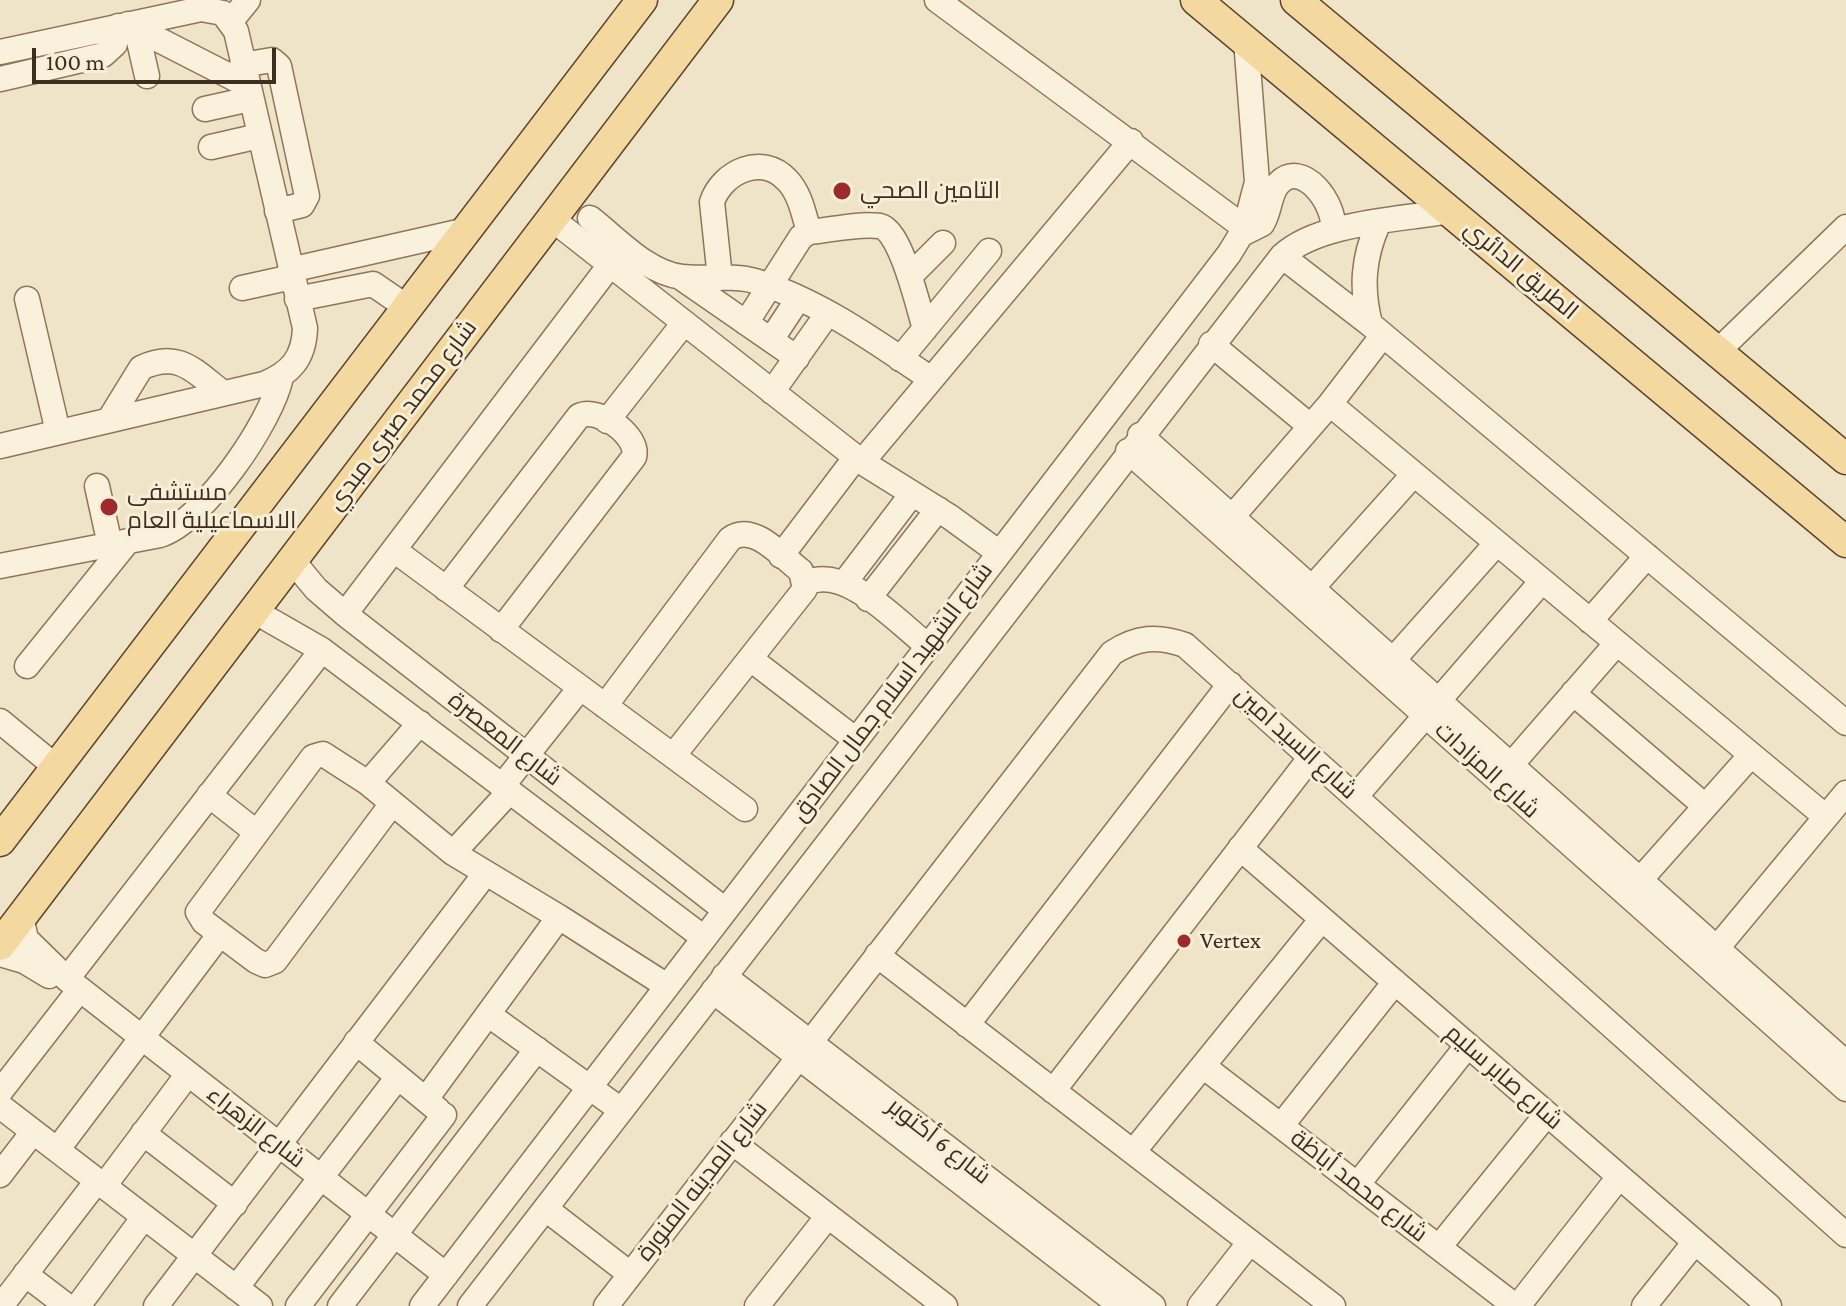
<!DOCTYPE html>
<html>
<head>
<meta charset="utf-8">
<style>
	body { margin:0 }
	#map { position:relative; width:1846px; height:1306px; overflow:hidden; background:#f0e4c8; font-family:"Crimson Pro",serif }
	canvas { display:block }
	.scale { position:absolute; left:32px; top:48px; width:244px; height:36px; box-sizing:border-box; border:4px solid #3d2e20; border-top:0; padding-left:10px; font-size:24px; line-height:28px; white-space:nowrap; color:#3d2e20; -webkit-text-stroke:6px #f7eed8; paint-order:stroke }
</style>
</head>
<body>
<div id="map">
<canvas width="1846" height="1306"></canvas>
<div class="scale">100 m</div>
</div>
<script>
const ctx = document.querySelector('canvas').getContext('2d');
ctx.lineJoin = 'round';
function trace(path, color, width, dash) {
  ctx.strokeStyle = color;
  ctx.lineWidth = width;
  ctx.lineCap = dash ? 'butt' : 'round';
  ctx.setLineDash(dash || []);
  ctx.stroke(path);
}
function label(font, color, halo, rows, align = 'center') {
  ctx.font = font + ' "Crimson Pro",Cairo,serif';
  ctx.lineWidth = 6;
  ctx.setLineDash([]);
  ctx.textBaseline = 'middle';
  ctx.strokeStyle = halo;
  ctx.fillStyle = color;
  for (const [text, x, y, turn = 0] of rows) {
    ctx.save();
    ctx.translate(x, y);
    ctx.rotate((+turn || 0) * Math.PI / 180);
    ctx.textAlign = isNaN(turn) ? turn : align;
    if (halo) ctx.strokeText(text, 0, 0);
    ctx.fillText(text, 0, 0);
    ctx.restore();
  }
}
const minor = new Path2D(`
	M937,0L1245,228
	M231,21L248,0
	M128,24L247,85
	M136,28L147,76
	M0,52L201,9L223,13L236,31L305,328C304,358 291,373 264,384L0,446
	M242,65L272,60L279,66L307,196L302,205L277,211
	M0,79L103,55L115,44L118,26
	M205,109L250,99
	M211,147L259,136
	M590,218C617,239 647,273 682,277C706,280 732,274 755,281C820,301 876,342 931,379
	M552,219L862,462L950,517L998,552
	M1240,235L1262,224C1270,212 1269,193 1279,183C1302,159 1336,203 1333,230
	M1282,256L1370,324L1846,723
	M290,270L467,230
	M910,276L943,243
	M680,277L797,358
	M720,278L712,202C722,172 762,153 787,180C800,193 804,215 809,232
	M242,288L292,277
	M27,299L58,432
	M297,299L373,284L408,308
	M746,323L801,237L809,232C831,230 858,223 880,226C901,230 919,310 925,329
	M1370,324C1361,288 1363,258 1378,224
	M771,340L798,299
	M1211,344L1310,426
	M1718,351L1846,227
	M900,359L989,251
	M772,392L828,313
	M1330,404L1826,817
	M109,420L141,368C179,350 194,371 223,393
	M607,421L684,323
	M1140,435L1846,1063
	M1128,451L1846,1089
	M862,462L1131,141
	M97,486L110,545
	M1232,517L1330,404L1383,335
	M394,550L745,809
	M781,556L856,457
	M292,560L316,589L345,614L725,910
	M0,566L160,535C204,521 272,421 281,377
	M845,582L912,494
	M806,583C846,564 897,622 928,646
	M1312,588L1414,474
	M446,589L579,416C598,406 640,436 634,457L501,630
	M868,599L938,509
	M254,611L322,650L704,938
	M345,614L610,265
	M1590,621L1647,556
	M752,660L856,740
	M1393,660L1497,543
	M27,666L128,541
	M1573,693L1705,806
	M605,706L730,539C754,522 782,557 801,571L805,589L673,756
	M0,721L56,767
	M1511,765L1617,643
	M368,783L420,723
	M503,785L580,688
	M209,795L256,832
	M1356,796L1542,581
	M391,805L275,961L265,965L256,961L204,922L198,912L313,757L323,754L368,783L453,853L559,917L426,1099
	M1240,848L1769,1306
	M453,853L510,791
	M1640,880L1751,755
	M21,917L26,939L67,979L446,1275
	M559,917L667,986
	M1717,948L1846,793
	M0,954L24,961L49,976
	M877,955L1333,1306
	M724,976L1153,1306
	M67,979L322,650
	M713,991L1121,1306
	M489,1015L621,1110
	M967,1025L1230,684
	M356,1042L438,1110
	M1203,1066L1515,1306
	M1053,1091L1311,757
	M0,1092L80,989
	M0,1106L260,1306
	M1281,1126L1395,982
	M143,1133L235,1204
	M732,1142L945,1306
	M57,1150L220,934
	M1133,1152L1322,919
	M0,1175L33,1132
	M1357,1185L1468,1045
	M104,1186L188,1074
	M546,1209L630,1274
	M1439,1247L1547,1114
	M25,1274L67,1306
	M236,1288L398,1077
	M1,1306L97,1181
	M78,1306L144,1217
	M156,1306L485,874
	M298,1306L444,1115
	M340,1306L537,1049
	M422,1306L1229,254L1245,228L1257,182L1246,40
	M470,1306L1282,256C1319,222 1400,220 1450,211
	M606,1306L1112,653C1137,637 1157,635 1185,645L1846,1235
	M757,1306L828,1216
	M1200,1306L1250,1242
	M1518,1306L1619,1177
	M1644,1306L1695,1242`);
const major = new Path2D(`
	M1196,0L1846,542
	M1296,0L1846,459
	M0,841L642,0
	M0,945L718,0`);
trace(minor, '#8d765c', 27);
trace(major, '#5b4430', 33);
trace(minor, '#faf1dc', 24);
trace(major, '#f3d9a0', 30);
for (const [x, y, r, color] of [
	[842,191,10,"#9e2a2b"],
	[109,507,10,"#9e2a2b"],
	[1184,941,8,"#9e2a2b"]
]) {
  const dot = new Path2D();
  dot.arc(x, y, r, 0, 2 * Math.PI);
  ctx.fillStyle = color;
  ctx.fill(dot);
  trace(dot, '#f7eed8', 3);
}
label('24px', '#3d2e20', '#f7eed8', [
	["التامين الصحي",860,191],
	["مستشفى",127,493],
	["الاسماعيلية العام",127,521],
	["Vertex",1200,941]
], 'left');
label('24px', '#3d2e20', '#f7eed8', [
	["الطريق الدائري",1521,270,40],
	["شارع محمد صبرى مبدي",402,415,-53],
	["شارع الشهيد اسلام جمال الصادق",892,692,-53],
	["شارع المعصرة",505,739,38],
	["شارع السيد امين",1296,743,42],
	["شارع المزادات",1487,770,42],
	["شارع صابر سليم",1504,1077,41],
	["شارع الزهراء",256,1127,38],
	["شارع 6 أكتوبر",939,1141,38],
	["شارع المدينه المنورة",702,1181,-52],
	["شارع محمد أباظة",1359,1186,38]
]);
</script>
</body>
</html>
